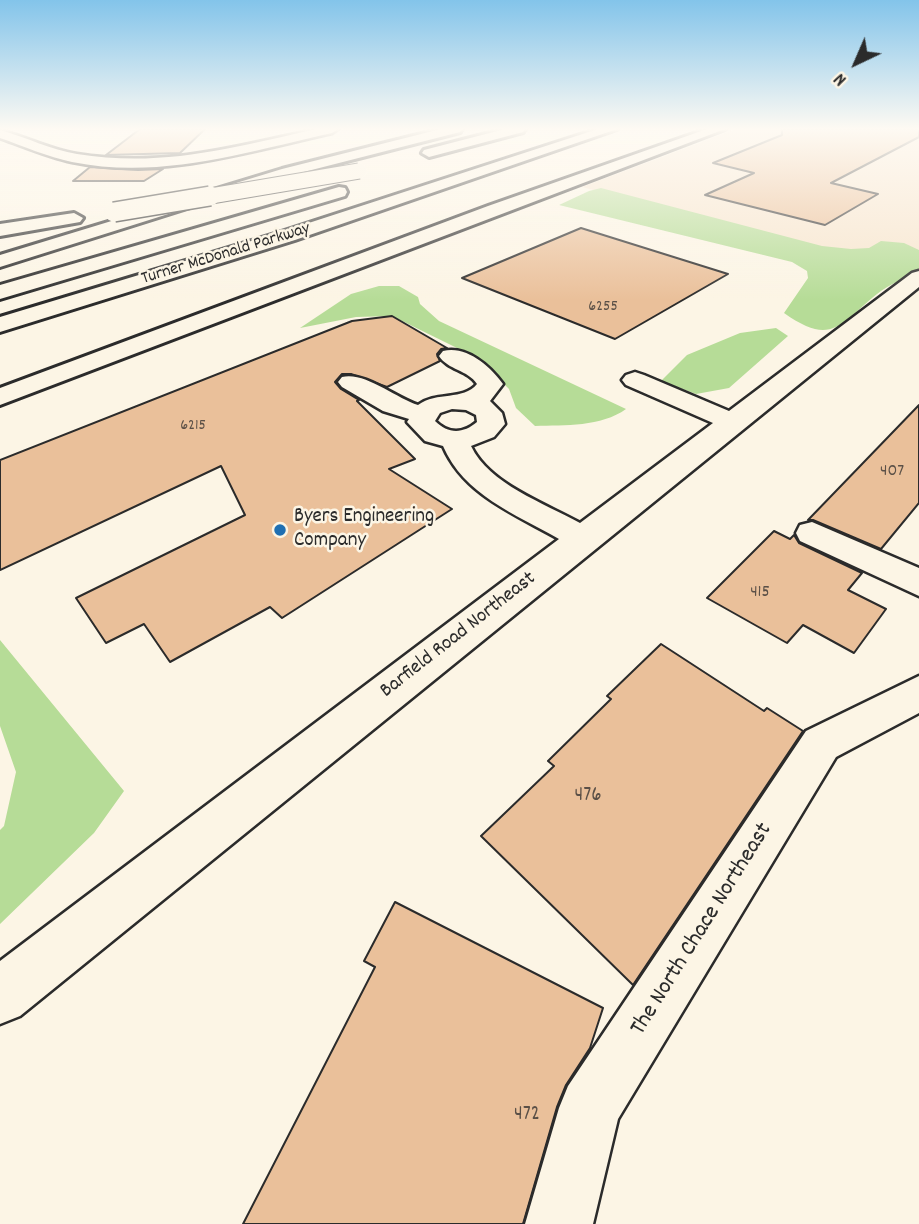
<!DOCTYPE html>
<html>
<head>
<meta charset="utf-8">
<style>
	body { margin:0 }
	#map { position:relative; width:919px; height:1224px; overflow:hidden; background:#fcf5e5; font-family:Dekko,sans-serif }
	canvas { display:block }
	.north { position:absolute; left:821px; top:28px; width:70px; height:70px; -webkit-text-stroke:5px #fcf5e5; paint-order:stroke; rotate:224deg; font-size:19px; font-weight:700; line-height:28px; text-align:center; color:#2b2b2b }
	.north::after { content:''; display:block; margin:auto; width:24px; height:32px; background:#2b2b2b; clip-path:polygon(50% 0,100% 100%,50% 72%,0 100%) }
</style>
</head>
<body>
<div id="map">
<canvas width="919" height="1224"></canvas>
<div class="north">N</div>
</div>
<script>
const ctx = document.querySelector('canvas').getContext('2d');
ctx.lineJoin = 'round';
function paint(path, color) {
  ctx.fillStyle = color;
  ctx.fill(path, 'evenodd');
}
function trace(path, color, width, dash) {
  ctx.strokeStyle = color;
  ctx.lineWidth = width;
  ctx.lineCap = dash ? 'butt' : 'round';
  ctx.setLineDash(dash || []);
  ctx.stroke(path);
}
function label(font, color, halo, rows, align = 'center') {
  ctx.font = font + ' Dekko,sans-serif';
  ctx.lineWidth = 5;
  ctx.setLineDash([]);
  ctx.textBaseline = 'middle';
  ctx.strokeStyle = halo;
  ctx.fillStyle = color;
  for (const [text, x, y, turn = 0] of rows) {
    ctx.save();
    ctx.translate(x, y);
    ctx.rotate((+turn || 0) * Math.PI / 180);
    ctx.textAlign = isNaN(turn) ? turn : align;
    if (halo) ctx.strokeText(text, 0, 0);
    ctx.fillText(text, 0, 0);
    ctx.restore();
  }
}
paint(new Path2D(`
	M736,129H919V251L893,270L582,187Z`), '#f7e5ce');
paint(new Path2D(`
	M601,188L822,246L851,249L869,248L881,241L904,243L919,250V269C906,279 889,284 877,294C840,324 832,347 784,313L808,278L807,271L792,262L559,205L589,191Z
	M379,286H399L418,297L420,304L439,321L626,409C601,427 565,425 535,426L516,408L509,389L485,365L457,348L392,316L356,317L300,328L351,294Z
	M776,328L788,336L729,388L696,394L661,381L687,355L740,333Z
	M0,640L124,791L94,833L0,924V830L4,826L16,772L0,726Z`), '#b6dc97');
const building = new Path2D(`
	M140,129H205L180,153L106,155Z
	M782,129H919V137L831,183L878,194L825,225L705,195L754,173L713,163L782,135Z
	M90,167L138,170L163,169L144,181H73Z
	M581,228L728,274L615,339L462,278Z
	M392,316L447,348L441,349L437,354L440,361L387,387L351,374H342L335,382L341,389L359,400L357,401L415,459L389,469L452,509L282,618L270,607L170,662L144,624L106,643L76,598L245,515L221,466L0,570V460L352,321Z
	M919,405V503L881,549L813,520H808Z
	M774,531L790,539L794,535L799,543L862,573L848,590L886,609L854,653L803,625L787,643L707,598Z
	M661,644L764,711L767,708L803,731L633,985L481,836L554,766L548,761L611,699L607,696Z
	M395,902L603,1008L590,1048L566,1085L557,1107L523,1224H243L375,967L364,961Z`);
paint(building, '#eac09a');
trace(building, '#2b2b2b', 2);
const minor = new Path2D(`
	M317,129H338L332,133C246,152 160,180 72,162C48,157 23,146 0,138V130C26,137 51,150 77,154C164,168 234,147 317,129Z
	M919,271V287L20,1016L0,1024V961L559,539C515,514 464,495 443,446L425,441L407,422L409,419L383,411L342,387L338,382L342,377C364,371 396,398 418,405C437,391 463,401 477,384C468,370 448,370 439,356L443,351C466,345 490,366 503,384L490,401L502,413L505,424L494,437L471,446C489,484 544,503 580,523L713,423L626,385L622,380L626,375L635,372L644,375L729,411L912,273ZM452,409L466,410L476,415L477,422C463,434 448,434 435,421L440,413Z
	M812,522L919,568V596L800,541L796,533L800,525Z
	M919,676V713L836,757L618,1119L593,1224H525L559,1108L568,1086L806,731Z`);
const highway = new Path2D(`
	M441,129H462L460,132L292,175L0,267V255L282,169Z
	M505,129H525L523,132L429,157L422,153L424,150Z
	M598,129H617L295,240L0,332V317L281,232Z
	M707,129H725L0,405V388L488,206Z
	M339,187L345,188L347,192L345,196L0,299V285Z
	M74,213L83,218L80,222L0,236V224Z`);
trace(minor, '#2b2b2b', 5);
trace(highway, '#2b2b2b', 6);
paint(minor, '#fcf5e5');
paint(highway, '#fcf5e5');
const highwayBridgeFar1 = new Path2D(`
	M199,198L359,171`);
const highwayBridge = new Path2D(`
	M114,212L210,196`);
trace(highwayBridgeFar1, '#2b2b2b', 17, []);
trace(highwayBridge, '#2b2b2b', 22, []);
trace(highwayBridgeFar1, '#fcf5e5', 15);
trace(highwayBridge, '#fcf5e5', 19);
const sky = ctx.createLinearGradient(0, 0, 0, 300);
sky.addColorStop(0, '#83c4ea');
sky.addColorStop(0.43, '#fefaf3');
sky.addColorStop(1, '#fefaf300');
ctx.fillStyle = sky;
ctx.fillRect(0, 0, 919, 300);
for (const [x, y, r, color] of [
	[280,530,7,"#1f6fb2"]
]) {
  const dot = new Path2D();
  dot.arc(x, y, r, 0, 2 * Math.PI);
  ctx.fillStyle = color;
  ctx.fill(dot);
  trace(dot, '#fcf5e5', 2.5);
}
label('16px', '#5b5047', null, [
	["6255",603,308],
	["6215",193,427]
]);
label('18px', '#2b2b2b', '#fcf5e5', [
	["Turner McDonald Parkway",226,255,-17]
]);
label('18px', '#5b5047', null, [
	["407",892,473],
	["415",760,594]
]);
label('21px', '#2b2b2b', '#fcf5e5', [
	["Byers Engineering",294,518],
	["Company",294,542]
], 'left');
label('21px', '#2b2b2b', '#fcf5e5', [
	["Barfield Road Northeast",459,636,-38]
]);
label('21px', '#5b5047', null, [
	["476",588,797],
	["472",527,1116]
]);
label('24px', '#2b2b2b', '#fcf5e5', [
	["The North Chace Northeast",703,930,-58]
]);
</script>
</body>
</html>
